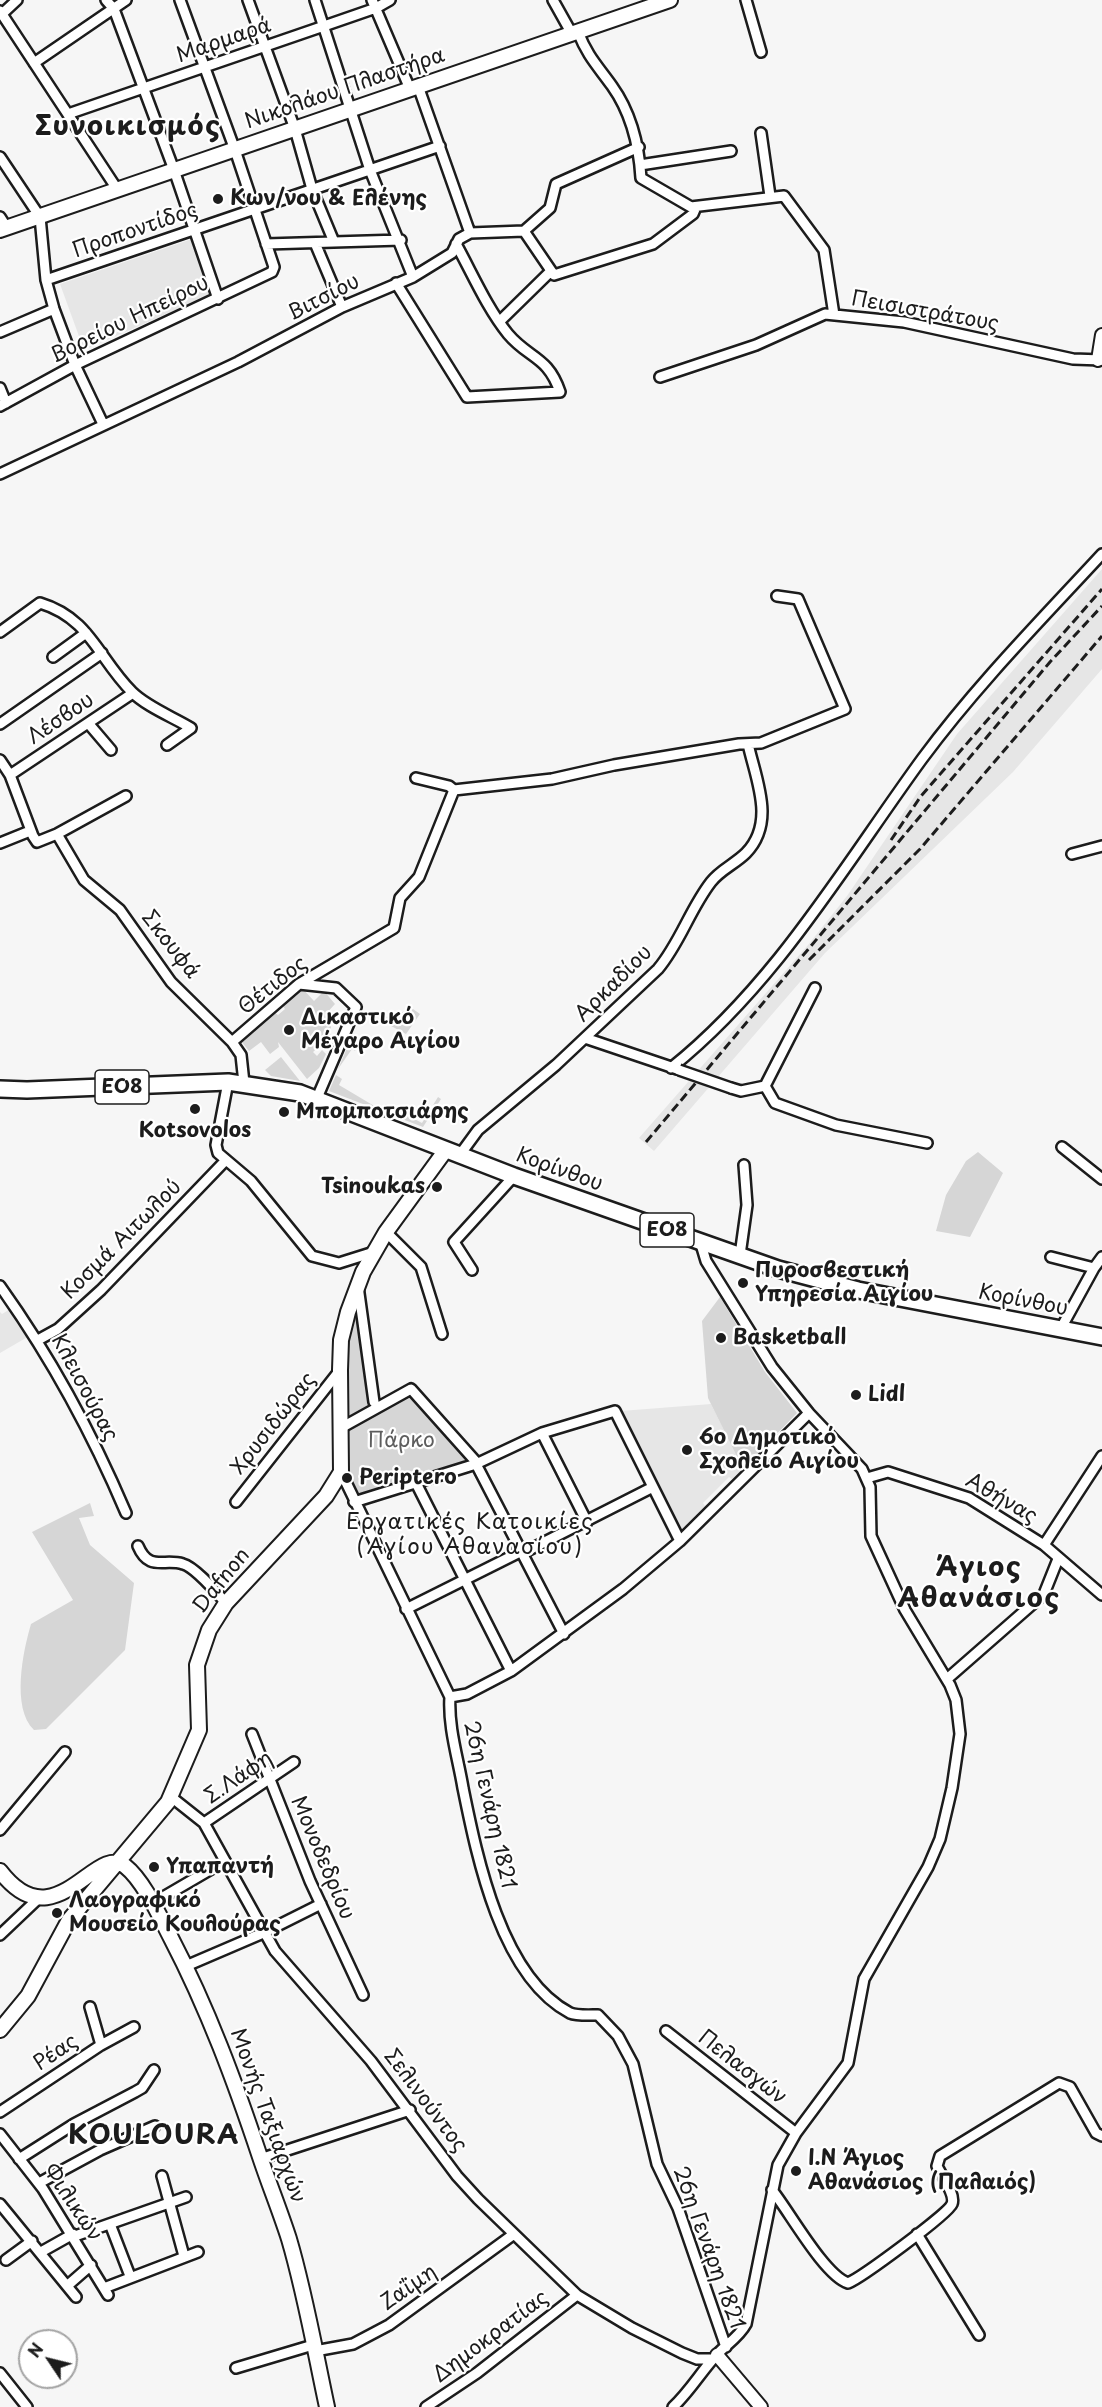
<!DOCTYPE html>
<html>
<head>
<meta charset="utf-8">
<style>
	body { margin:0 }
	#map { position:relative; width:1102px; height:2407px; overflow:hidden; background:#f6f6f6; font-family:"Playpen Sans",sans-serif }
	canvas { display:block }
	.north { position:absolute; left:18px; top:2329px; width:60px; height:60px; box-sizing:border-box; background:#fff; border:2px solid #a4a4a4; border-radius:50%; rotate:305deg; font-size:16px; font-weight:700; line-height:24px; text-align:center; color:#1c1c1c }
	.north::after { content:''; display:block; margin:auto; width:21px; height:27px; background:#1c1c1c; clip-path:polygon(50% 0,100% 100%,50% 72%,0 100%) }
</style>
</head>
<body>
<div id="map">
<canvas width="1102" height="2407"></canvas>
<div class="north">N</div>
</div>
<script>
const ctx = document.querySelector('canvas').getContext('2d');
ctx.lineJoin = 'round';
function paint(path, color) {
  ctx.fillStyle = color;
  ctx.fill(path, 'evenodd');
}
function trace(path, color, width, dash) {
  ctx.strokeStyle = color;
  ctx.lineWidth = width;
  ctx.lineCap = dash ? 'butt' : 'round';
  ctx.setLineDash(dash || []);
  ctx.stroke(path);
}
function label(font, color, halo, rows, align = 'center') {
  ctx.font = font + ' "Playpen Sans",sans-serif';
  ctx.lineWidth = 4.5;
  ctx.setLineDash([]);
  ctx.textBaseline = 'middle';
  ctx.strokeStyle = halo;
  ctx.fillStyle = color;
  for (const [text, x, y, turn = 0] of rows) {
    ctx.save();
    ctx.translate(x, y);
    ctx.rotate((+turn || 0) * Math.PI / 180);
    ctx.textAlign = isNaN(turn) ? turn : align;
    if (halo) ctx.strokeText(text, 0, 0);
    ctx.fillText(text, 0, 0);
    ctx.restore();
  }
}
paint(new Path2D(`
	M192,239L210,295L84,350L60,284Z
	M1102,569V669L1013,772L825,953L654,1151L639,1138L808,945L847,896L957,734Z
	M12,1308L31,1335L0,1353V1312L2,1314Z
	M711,1404L743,1469L732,1479L729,1477L703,1503L705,1506L681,1530L621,1411Z`), '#e6e6e6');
paint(new Path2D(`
	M302,988L314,1001L324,991L335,1004L325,1015L330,1020L331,1028L328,1031L331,1034L327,1038L322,1036L325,1041L313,1052L317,1056L322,1050L326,1054L319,1068L307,1079L278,1042L279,1047L270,1054L261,1042L249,1051L241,1041L274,1012L278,1015L285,1009L282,1005Z
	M413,1009L420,1014L406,1034L378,1019Z
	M351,1039L357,1041L359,1045L355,1051L352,1049L338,1069Z
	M281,1057L300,1081L271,1076L265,1070Z
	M336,1075L342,1079L339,1085L381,1110L386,1104L422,1123L438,1097L441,1099L423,1127L329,1091Z
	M978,1152L1003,1173L970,1237L936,1231L946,1195L966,1161Z
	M720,1297L765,1372L797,1413L743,1469L708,1398L702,1321Z
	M358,1302L372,1405L345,1420L348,1339Z
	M411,1394L469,1460L356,1495L346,1473L344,1431Z
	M90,1503L94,1516L79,1518L90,1545L134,1583L125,1650L46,1729L34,1730C11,1708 23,1651 31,1624L73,1600L32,1532Z`), '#d6d6d6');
const minor = new Path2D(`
	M106,0L114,9L174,170L218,299
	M248,0L295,129L312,189L334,242
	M315,0L370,170L413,277
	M372,0L410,89
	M553,0L572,34
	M746,0L761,52
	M0,11L117,189
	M2,14L17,0
	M578,32C588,57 597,65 612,86C632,114 639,145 641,178L691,207L784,196L824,250L834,315
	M34,63L126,0
	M418,86L470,233
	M68,114L324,26L376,8L390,0
	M761,133L770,196
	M0,157L40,217L46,280L54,309L75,365L103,424
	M640,165L731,151
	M0,217L7,228
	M524,231L554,275L653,244L693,214L696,207
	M315,243L342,307
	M266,244L401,240
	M46,280L440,146
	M396,283L467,397L560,392C548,356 529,359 508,334C487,308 472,273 456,244
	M500,321L551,271
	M0,332L54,309
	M660,377L756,345L825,314L904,322L1073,359L1102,360
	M0,388L6,403
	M0,406L75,365L272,272L274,267L235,150L180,0
	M0,474L238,362L342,307L413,277L452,253L459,239L470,233L524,231L550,208L556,184L639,147
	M0,632L40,603C90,618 98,658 132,692C147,707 173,717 191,728L167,745
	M53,657L86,633
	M88,723L111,750
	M0,724L102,653
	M0,760L10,775L33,836L37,842L57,834L126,796
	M10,775L133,693
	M416,778L449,786L454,790
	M57,834L84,880L120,910L171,982L232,1042L241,1055L244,1083
	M0,843L30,831
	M1072,854L1102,846
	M299,984L336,988L356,1007L317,1098
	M585,1038L677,1069
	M232,1042L299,984L394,928L400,898L419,877L454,790L552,779L614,765L739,744L761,743L845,709L798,599L777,596
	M671,1068C776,984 844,866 922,759C976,686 1040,621 1102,554
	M228,1082L216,1145L218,1153L251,1181L312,1256L339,1263L374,1252
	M765,1086L775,1103L836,1125L927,1143
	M731,1088L741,1091L765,1086L815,988
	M1062,1147L1102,1179
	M459,1156L478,1130L556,1065L658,969C680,943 690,909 711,882C720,870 735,864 746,853C776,822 756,780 748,744
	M386,1232L421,1267L442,1334
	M740,1255L747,1205L744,1165
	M1051,1257L1094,1268L1060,1330
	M1094,1268L1102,1257
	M472,1270L454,1242L514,1176
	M0,1286C50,1356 92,1433 126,1513
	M358,1286L374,1402
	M38,1340L58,1329L101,1290L226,1160
	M339,1429L411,1389L478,1464
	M542,1433L587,1522
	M476,1464L564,1634
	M341,1472L450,1697C448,1727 458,1758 463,1788C477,1857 501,1977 570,2013C577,2016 590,2015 598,2015L618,2036L633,2064L657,2164L678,2208L726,2347
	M867,1478L888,1472L969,1498L1044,1545L1102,1595
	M416,1483L511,1671
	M236,1502L340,1370
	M354,1502L476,1464L542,1433L615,1411L680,1541
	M1044,1545L1102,1456
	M138,1546C149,1572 164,1558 183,1564C195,1567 217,1593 226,1603
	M523,1553L653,1487
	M406,1609L522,1551
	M947,1679L1044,1594L1058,1559
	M450,1697L467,1694L511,1671L623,1589L680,1541L809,1413
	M252,1734L310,1881L363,1995
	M170,1796L204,1823L275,1951L371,2061L457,2176L478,2199L577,2295L632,2328L682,2353L697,2359H712
	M204,1823L294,1762
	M0,1830L65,1752
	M153,1903L213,1868
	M0,1935L40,1897
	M186,1966L263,1933L321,1904
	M90,2007L101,2045
	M666,2031L796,2133
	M0,2112L101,2045L134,2027
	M0,2134L43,2189L108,2295
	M19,2159L74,2124L135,2092L142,2088L154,2070
	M260,2159L410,2110
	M162,2176L184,2256
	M39,2183L100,2150L155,2126
	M772,2190C789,2211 824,2275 848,2283C861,2278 948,2214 952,2204C956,2194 941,2175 937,2166L940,2156L1059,2083L1070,2087L1096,2133L1102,2136
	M0,2204L76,2297
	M110,2224L130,2276
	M917,2234L979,2335
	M75,2236L186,2197
	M41,2252L73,2234
	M6,2260L32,2241
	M67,2286L91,2265
	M104,2288L198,2252
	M315,2351L353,2344L389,2325L514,2234
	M236,2368L313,2345
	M0,2373L27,2407
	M426,2407L477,2373L577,2295
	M673,2407C689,2392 699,2375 713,2359C723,2346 738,2339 746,2324L778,2165L796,2133L848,2063L864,1979L928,1867L940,1839L952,1788L960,1734L956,1700L950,1685L905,1610L871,1536L870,1487L862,1469L809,1413L772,1367L706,1261L700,1241`);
const tertiary = new Path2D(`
	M1098,360L1102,335
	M717,2355L761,2407`);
const secondary = new Path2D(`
	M0,230L670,0
	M0,1871C55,1943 95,1843 125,1866C144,1881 160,1917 171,1938C208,2009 235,2082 260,2157C269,2184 280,2211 289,2239C305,2293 315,2351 327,2407
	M0,2030L28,1996L69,1920L168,1802L199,1730L197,1665L209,1630L226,1603L326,1496L341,1472L340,1370L341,1340L348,1312L363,1272L386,1232L445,1151`);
const primary = new Path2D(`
	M0,1089L27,1090L228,1082L300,1093L514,1176L778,1269L858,1290L1102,1337`);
trace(minor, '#1c1c1c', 14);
trace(tertiary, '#1c1c1c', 16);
trace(secondary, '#1c1c1c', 18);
trace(primary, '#1c1c1c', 20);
trace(minor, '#fff', 9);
trace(tertiary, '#fff', 12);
trace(secondary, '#fff', 14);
trace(primary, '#fff', 15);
trace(new Path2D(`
	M891,840L921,796L1102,589
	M809,960L920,849L1102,636
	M646,1142L1050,662L1102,606`), '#1c1c1c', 3, [9, 4.5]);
const minorBridge = new Path2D(`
	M679,1070L731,1088`);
trace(minorBridge, '#1c1c1c', 14, []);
trace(minorBridge, '#fff', 9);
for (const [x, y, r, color] of [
	[218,199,6,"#1c1c1c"],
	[289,1030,6,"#1c1c1c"],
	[195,1109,6,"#1c1c1c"],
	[284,1112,6,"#1c1c1c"],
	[437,1187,6,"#1c1c1c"],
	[743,1283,6,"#1c1c1c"],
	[721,1338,6,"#1c1c1c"],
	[856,1395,6,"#1c1c1c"],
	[687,1450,6,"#1c1c1c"],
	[347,1478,6,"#1c1c1c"],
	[154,1867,6,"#1c1c1c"],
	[57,1913,6,"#1c1c1c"],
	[796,2171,6,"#1c1c1c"]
]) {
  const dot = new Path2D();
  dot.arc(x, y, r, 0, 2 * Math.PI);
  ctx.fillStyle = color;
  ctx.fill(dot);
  trace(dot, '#fff', 2);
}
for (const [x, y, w] of [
	[122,1087,54],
	[667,1230,54]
]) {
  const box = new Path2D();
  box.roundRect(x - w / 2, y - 17, w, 34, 4.5);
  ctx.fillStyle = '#fff';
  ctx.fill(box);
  trace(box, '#1c1c1c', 1.5);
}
label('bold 20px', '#1c1c1c', null, [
	["ΕΟ8",122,1087],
	["ΕΟ8",667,1230]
]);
label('21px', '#1c1c1c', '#fff', [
	["Μαρμαρά",224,41,-19],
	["Νικολάου Πλαστήρα",345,89,-19],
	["Προποντίδος",135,231,-19],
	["Βιτσίου",324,298,-27],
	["Πεισιστράτους",925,312,10],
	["Βορείου Ηπείρου",130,320,-26],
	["Λέσβου",61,719,-34],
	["Σκουφά",170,945,52],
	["Αρκαδίου",614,984,-45],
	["Θέτιδος",273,986,-38],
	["Κορίνθου",559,1170,20],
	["Κοσμά Αιτωλού",122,1240,-45],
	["Κορίνθου",1023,1301,11],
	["Κλεισούρας",84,1388,62],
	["Χρυσιδώρας",274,1424,-52],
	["Αθήνας",1001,1499,30],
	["Dafnon",222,1581,-51],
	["Σ.Λάφη",239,1778,-34],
	["26η Γενάρη 1821",489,1805,77],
	["Μονοδεδρίου",322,1858,67],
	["Ρέας",56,2053,-34],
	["Πελασγών",742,2068,38],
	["Σελινούντος",425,2101,53],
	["Μονής Ταξιαρχών",267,2116,70],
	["Φιλικών",72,2203,56],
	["26η Γενάρη 1821",708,2248,70],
	["Ζαΐμη",409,2288,-35],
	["Δημοκρατίας",491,2337,-37]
]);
label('bold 21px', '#1c1c1c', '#fff', [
	["Κων/νου & Ελένης",230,199],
	["Δικαστικό",301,1018],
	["Μέγαρο Αιγίου",301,1042],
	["Μπομποτσιάρης",296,1112],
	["Kotsovolos",195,1131,"center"],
	["Tsinoukas",425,1187,"right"],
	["Πυροσβεστική",755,1271],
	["Υπηρεσία Αιγίου",755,1295],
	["Basketball",733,1338],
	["Lidl",868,1395],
	["6ο Δημοτικό",699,1438],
	["Σχολείο Αιγίου",699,1462],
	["Periptero",359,1478],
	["Υπαπαντή",166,1867],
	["Λαογραφικό",69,1901],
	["Μουσείο Κουλούρας",69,1925],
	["Ι.Ν Άγιος",808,2159],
	["Αθανάσιος (Παλαιός)",808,2183]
], 'left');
label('21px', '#5d5d5d', '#fff', [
	["Πάρκο",401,1441]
]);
ctx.letterSpacing = '1.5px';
label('22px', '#1c1c1c', '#fff', [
	["Εργατικές Κατοικίες",470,1523],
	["(Αγίου Αθανασίου)",470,1548]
]);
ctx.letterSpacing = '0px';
ctx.letterSpacing = '1.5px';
label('bold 27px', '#1c1c1c', '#fff', [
	["Συνοικισμός",128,128],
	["Άγιος",979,1569],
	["Αθανάσιος",979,1600],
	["KOULOURA",154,2137]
]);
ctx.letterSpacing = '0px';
</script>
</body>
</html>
